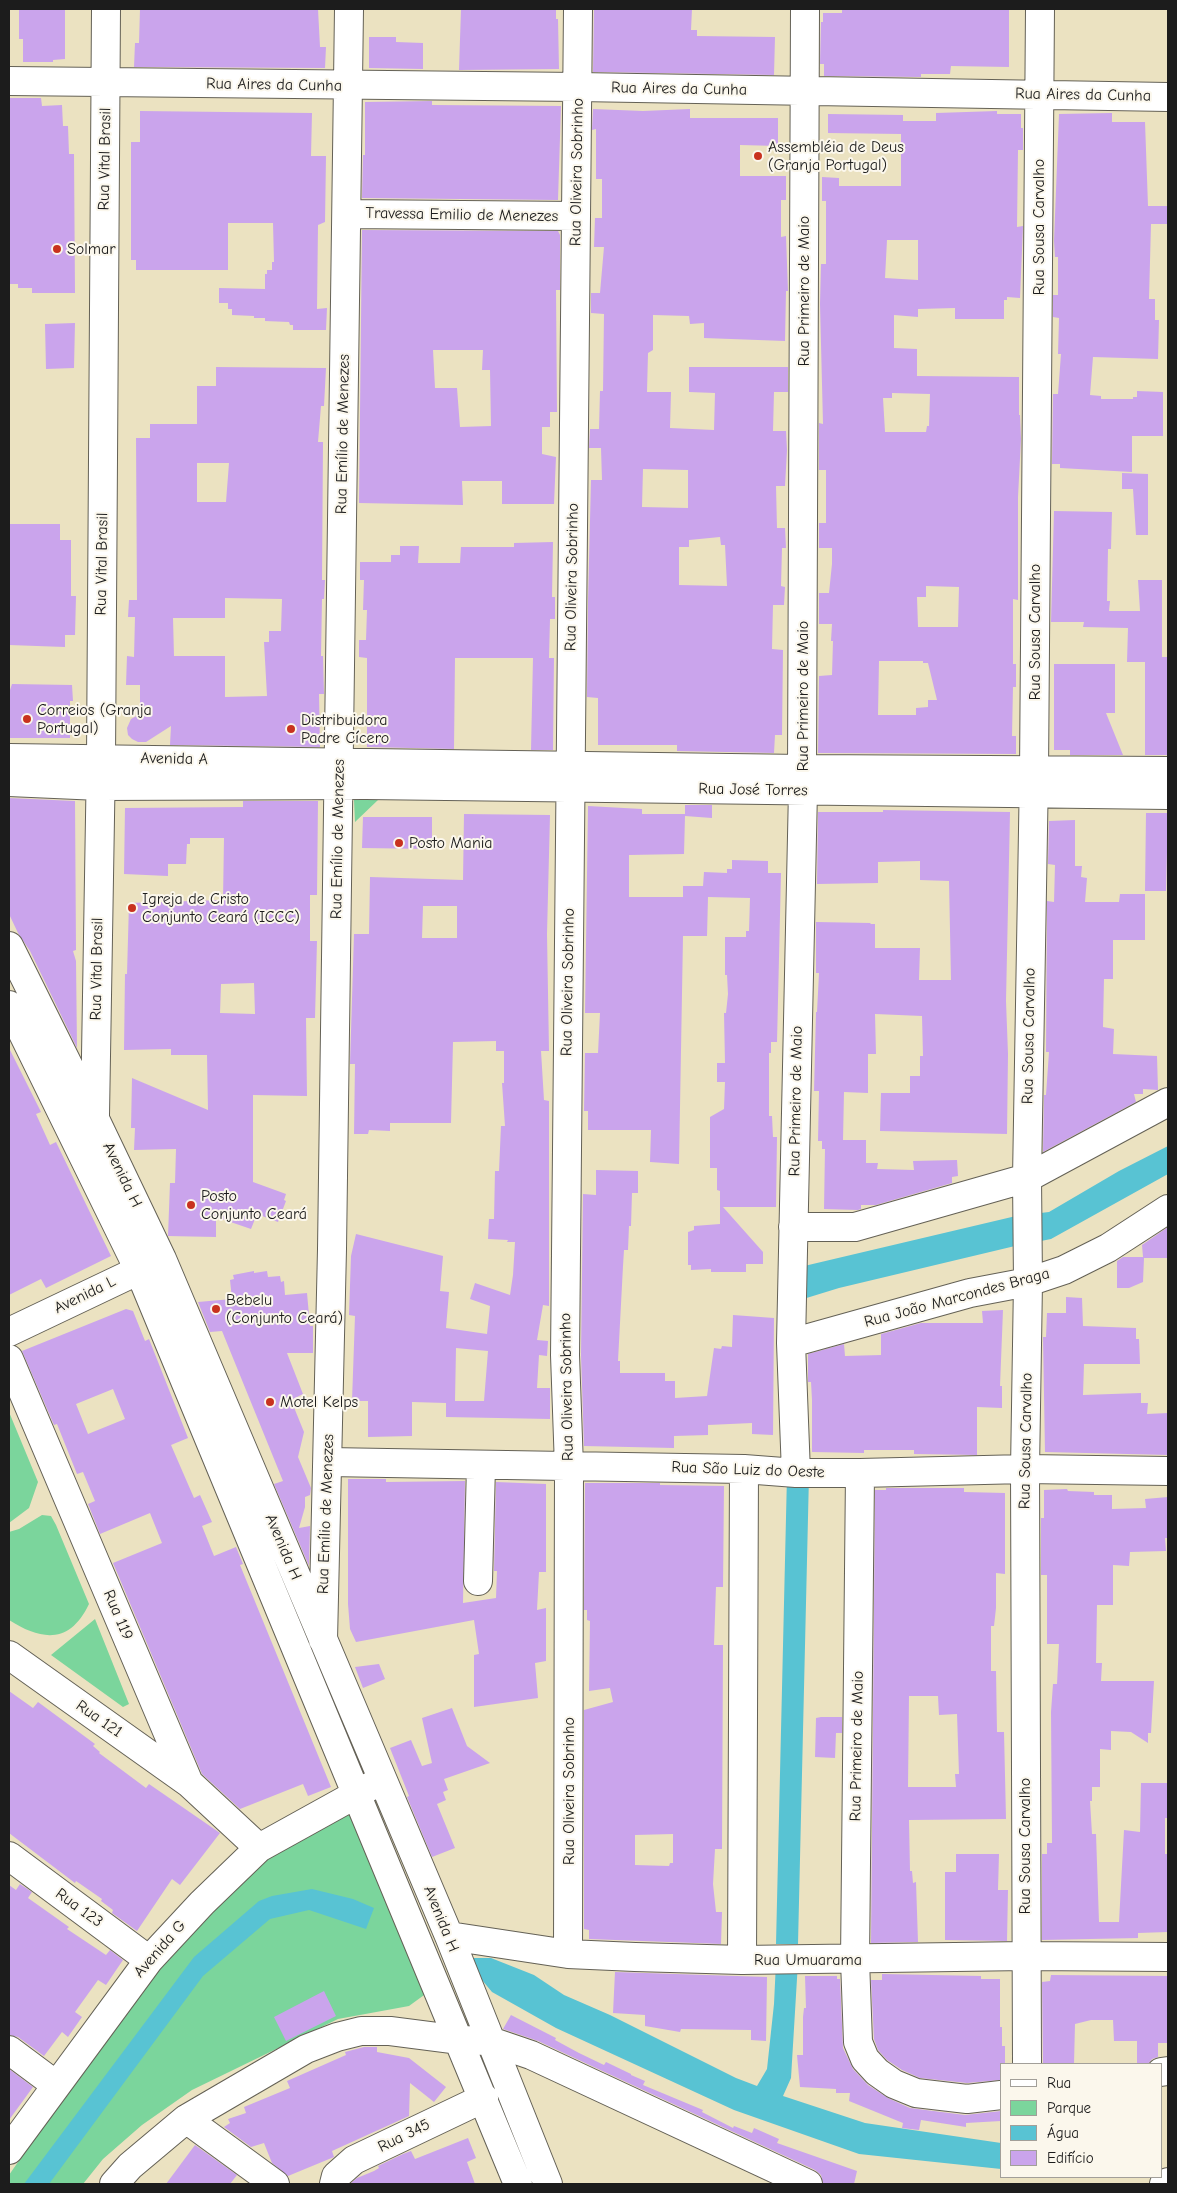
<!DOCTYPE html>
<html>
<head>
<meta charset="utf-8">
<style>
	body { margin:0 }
	#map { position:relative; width:1177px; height:2193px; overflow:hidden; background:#ebe2c1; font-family:"Comic Neue",sans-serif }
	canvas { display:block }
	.frame { position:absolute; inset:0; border:10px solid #1c1c1c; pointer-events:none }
	.legend { position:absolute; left:1000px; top:2063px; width:162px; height:115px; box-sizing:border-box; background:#fbf7ec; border:1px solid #a29f99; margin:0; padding:6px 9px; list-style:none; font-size:15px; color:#1c1c1c }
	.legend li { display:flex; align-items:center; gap:10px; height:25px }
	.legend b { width:25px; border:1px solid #a29f99 }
</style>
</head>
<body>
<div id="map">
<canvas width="1177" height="2193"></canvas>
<div class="frame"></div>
<ul class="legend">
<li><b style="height:6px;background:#fff"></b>Rua</li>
<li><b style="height:14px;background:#7bd59c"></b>Parque</li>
<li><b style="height:14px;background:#58c3d3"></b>Água</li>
<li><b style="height:14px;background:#caa4ec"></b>Edifício</li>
</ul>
</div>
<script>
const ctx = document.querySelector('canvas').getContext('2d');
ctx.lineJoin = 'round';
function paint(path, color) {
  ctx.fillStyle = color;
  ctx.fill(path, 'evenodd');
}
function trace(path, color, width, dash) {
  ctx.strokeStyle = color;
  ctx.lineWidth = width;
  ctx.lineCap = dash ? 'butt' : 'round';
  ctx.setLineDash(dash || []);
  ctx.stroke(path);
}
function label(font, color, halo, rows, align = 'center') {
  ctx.font = font + ' "Comic Neue",sans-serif';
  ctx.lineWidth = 4;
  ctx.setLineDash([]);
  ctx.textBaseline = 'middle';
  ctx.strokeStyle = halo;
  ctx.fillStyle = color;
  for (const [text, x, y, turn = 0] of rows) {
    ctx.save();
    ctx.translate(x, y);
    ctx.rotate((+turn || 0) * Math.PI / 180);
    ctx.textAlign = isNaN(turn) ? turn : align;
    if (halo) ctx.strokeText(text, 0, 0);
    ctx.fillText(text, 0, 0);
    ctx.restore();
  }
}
paint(new Path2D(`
	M354,800H378L355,822Z
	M9,1412L38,1482L29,1508L9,1523Z
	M42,1515L51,1516L56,1525L89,1604C70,1644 42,1641 9,1620V1532L19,1529Z
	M95,1619L129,1704L123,1707L51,1655Z
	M355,1811L431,1990L409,2006L338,2019L192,2090L142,2125L103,2159L83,2184H9V2175L80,2073L180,1938L268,1851Z`), '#7bd59c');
paint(new Path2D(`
	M1168,1146V1174L1051,1239L1031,1243L1032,1214L1049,1212L1119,1171Z
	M1016,1216L1015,1246L839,1288L800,1300V1267Z
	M787,1475H809L798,1944H776Z
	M312,1889L353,1899L374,1908L366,1929L309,1910L270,1919L203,1976L49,2184H24L194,1957L259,1901L272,1896Z
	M473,1958H491L534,1975L564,1995L610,2015L736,2078L757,2086L767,2069L774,2004L776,1962H798L791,2078L783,2096L865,2123L1001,2143V2169L859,2154L734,2110L556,2028L492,1992L482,1980Z`), '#58c3d3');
paint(new Path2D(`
	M19,9H65V59L53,60V62H23V39H19Z
	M140,9H318L320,47H326L325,68L134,67L135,43H139Z
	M461,9H556V19H558L559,69L459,70Z
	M594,9H692L691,30H697V36L775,37L774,75L593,72Z
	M842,9L1009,10V67L951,66L950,74H921V77L824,76V64H820L821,22H823V13H842Z
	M369,37H396V42L423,43V69L369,68Z
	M9,98H41L42,106L62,105L63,126H68L69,154H74L75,293H32V288H18V284H9Z
	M432,101V105L561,106L558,200L362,198L363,155H365V102Z
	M593,109L643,111L690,109V118H778V146L740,145V176H786V200H781V237L786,236L788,291H786L785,341L704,338V323L690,324L689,316L653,315V350L648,353L647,392H671L670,428L714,430L715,393L689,392V367H788V392H774L773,431H786L787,450L785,486H776L777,528H785L786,548H782L781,586L785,587L784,605H773L772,649L783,650L782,735H775L774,753L677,751V745H598V698L587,697L588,602L591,480H602L601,448H589L590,429H599L600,391H603L604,314L591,313V293H600L604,247H594L595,218H602V179H596V129L592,130ZM643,469L688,470V508L642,507ZM720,537L721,545H725L727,586L679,585V547H689V540Z
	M140,111L312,113L311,156H326L325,222L318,225L317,309L327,308L326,330H293V325H290L289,322L265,321V318H254V316L232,315V309H228V303H219V288L265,289V274H267V270H272V262H274L273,223H228V270H136V260H131V142H140Z
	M997,111V114H1021V128H1023V150H1018L1017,227L1023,226L1020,298L1007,297V300H1004V319H955V308L918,309V317L894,315V348L917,349V376L1019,377V415H1020L1021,439L1018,497V600L1013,599V664H1016V687H1013L1012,736H1016V754L818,753L819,676L832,675L833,641H831L832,624H819V593H829L832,564V548H819V523H826V470H819V423L823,424L820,304L821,264H826V201H822V177L839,178V186H901V134L828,133V114L903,115V121H936V113ZM887,240H918V280L885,278ZM892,393L930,394L929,426H927L926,432H885L883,398H892ZM926,586L959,587L958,627H918L917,597H926ZM879,661H923V663H928L937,700H928V707L916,708V715H878Z
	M1112,113V122H1145L1148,206H1168V224H1151L1149,299H1155V320H1159L1158,359L1093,357L1090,395L1101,396V399H1133V397H1137V391L1163,392V436H1132V472L1060,468V464H1052L1053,394H1058L1061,354H1058L1059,318L1053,317V295H1058V257H1055L1054,241L1059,114Z
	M362,230L558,231L560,235V290H556L557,412H550V427H542V454L556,457L554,504H502V481H462L463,505L359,503ZM433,350H483L482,370H490L491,426L460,427L457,388H435Z
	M75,323L74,368L46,369L45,324Z
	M216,367L326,368L324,406H321L318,442H323L322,580H325L324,599H322L321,656H323L324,694H319L320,747L170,745L171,726L146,742H138L132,739L128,735L127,728L131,719L140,714V685H126L127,656L134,657L135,617H128L129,600H137L136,438H150V424H197V386H216ZM197,463H229L226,502H197ZM225,598L282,599L281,631H269V642H264L267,696L225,697V656H174L173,618H225Z
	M1122,473L1148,474V535H1136L1133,489H1122Z
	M1054,511L1112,512L1111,549H1108L1107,601H1110L1109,611H1140L1138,580H1162V657H1168V755H1145V662H1127L1128,628L1083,627L1084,622H1051Z
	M9,524H60V540H71V596H76L75,635H65V647L9,645Z
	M553,542L552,597H555V619H550L549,658H554L553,750H531L533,658H455L454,749L367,747V658L359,657V640H366L367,610H363L364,580H360V562H391V555H400V546H419L418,563H460L461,547H514V543Z
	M1054,664H1115V713H1106L1123,755H1070V750H1054Z
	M12,684L72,685L73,701H70V738H9V693Z
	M9,798L75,801L76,950L73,951L76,961L77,1048L30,951L18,933L9,914Z
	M243,801H318L317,895H310V941H317L315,1018H306L307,1096L253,1095V1182L286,1194L284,1200L286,1201L278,1222L257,1214L251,1229L216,1217V1237L168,1236L170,1183H175L176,1149L134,1150L135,1128H131L132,1078L208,1110L207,1055H171V1049L124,1050L125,974H127L129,903L223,900L224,838H190V844H187L186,864H168V876L124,874L125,808L243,807ZM254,983L255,1014L220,1013L221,984Z
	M685,805H712V818L685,816L684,854L629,855V897H683V886H703L704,872L727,873V869H732V860L768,861V873H781L777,1042H771V1053H769V1116H772L773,1137H777L776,1207H723L763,1252V1264H746V1272H711V1269L691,1270V1265H688V1232L694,1230V1226L720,1224V1191L717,1190V1168H710V1117L724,1109L725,1082H717V1063H725L724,1013H726L728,994L727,975H725V937H746V931H749L750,898L708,897L707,936H683L679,1164L650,1162L651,1130H588V1111H584L585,1053H598L600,1013H585L588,806L642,809V814H685Z
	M883,810L1010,812L1006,1001L1008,1054L1007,1134L880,1131L881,1093H910V1076H920V1056H923L922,1016L875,1014L876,1054H868V1093L844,1092L843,1140H866V1163H878L877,1169L914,1170L913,1161L957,1160L958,1176L952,1177V1183L876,1205H861V1209L858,1210L824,1209L825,1149H822V1141H818L819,1091H814L816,1012H817L819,973H816V922L871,923L870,924H875V948H920L919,980H951L949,881L920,880V861L878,862V883L817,884L818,812H883Z
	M1146,813H1168L1166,891H1145Z
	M464,814L550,815L547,934L549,1051H541L544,1100L549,1101V1306L543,1305L537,1340L548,1341L547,1356L539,1355L537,1388H550V1419L446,1417V1403L412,1402V1436L368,1437V1401H352L355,1316L349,1315L351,1256L356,1234L443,1256L440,1291L449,1292L446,1328L487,1334L490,1306L470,1299L475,1283L510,1295L513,1275L515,1242H507L508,1240L488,1239L489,1219H494L495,1171H499L501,1126H505L502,1083H504V1051H496V1041L453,1042L451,1123H390V1131L369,1130L368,1134H354L355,1064H350L354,934H369L370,877L463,880ZM423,906H457V938H422ZM456,1348L488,1351L484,1401H455Z
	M363,817H432V849L362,848Z
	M1075,820V866H1082L1081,877L1087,878L1085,902H1119L1120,894H1145V940H1113V979H1104L1103,1027L1114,1029L1113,1054L1157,1056L1158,1090L1143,1089V1094H1134L1136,1102L1043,1152L1044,1095H1046L1049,1052H1046L1047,901L1054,902L1055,865L1048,864L1049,821Z
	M9,1048L41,1112L36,1114L50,1145L56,1142L111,1256L46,1288L41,1279L9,1295Z
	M596,1170L638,1171V1193H632L631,1226H629L628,1250H624L623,1266L618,1361H620V1373H665V1381H675V1398L707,1396L714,1348L721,1349L722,1346L732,1347L733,1315L774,1318L773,1435L752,1434V1423L708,1425V1435L674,1436V1448L584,1446L581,1355L583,1194L596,1195Z
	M1168,1227V1258H1144L1143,1282L1129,1288H1117V1261L1123,1257H1143L1142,1245Z
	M254,1271V1273L267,1271L268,1277L280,1276L281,1282L284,1281L285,1295L307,1293L310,1326H313V1353H287L303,1394L291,1400L304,1432L298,1457L311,1488L310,1495L305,1497V1507L299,1528L310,1526L309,1566L274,1484L283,1481L222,1331L210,1332L198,1302L232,1299L230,1280L234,1279L233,1275Z
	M1066,1297L1082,1298L1083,1326L1136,1328V1339H1139L1140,1364H1084L1083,1395L1141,1393V1403H1148L1147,1414L1168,1413V1455L1045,1452L1043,1337H1046L1047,1313H1066Z
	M126,1309L133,1311L145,1341L149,1339L188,1438L171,1445L194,1498L200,1495L212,1522L202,1526L214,1556L236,1547L243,1564L240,1565L331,1787L308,1796L303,1784L240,1809L202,1774L113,1563L162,1543L150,1513L100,1534L88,1504L95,1501L83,1472L77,1474L57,1424L54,1425L22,1351ZM113,1389L125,1419L88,1434L76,1404Z
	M1003,1310L1000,1386H1002V1408L977,1407V1455L914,1454V1450H864V1453L812,1452V1400L811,1382H808V1354L844,1344L845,1356L881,1355V1334L921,1323H983L982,1311Z
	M348,1479H386V1482L465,1481L463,1603L496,1598L497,1571H494L496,1482L546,1484V1572H539L537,1610L546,1608V1661L535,1663L538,1698L474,1707V1655L479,1654L474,1620L356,1642L350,1629L348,1604Z
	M585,1483H660V1485L724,1486L723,1587H716L714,1645H723L722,1849H715L713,1884L716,1912H722L721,1944L589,1939V1930L584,1929V1710L613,1702L610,1688L589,1691L590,1621L587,1620V1610H584ZM673,1834V1863H670L669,1866L635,1865V1835Z
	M886,1488H964V1492L1005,1493V1574L996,1573V1608L994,1626H991V1671H996L997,1732H1004L1006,1819L909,1820L910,1871H912L913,1883L916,1882L918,1942L871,1943L875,1490H886ZM909,1696H938L939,1715L957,1714L959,1774H955L956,1787H908Z
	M1067,1489L1068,1491L1094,1492V1495H1112V1509L1146,1508L1145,1499L1168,1497V1538H1165L1166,1551L1130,1552L1129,1566L1113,1565V1605H1097L1096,1663H1102L1101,1681H1154L1151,1733H1148V1743L1131,1732L1111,1731V1750L1100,1749V1787H1092V1801H1090L1092,1834H1096L1099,1922H1119L1124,1830L1140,1832L1141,1783H1168V1818H1165V1854H1168V1932L1138,1933V1938L1042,1940V1854H1047V1843H1052L1051,1712L1053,1684H1057L1059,1644H1047V1575H1041V1518H1044V1490Z
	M379,1664L385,1679L363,1688L355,1667Z
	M9,1691L33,1708L38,1702L95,1744L93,1746L100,1752L99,1753L146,1788L149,1784L220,1833L180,1885L172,1879L137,1931L112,1913L113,1910L101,1901L102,1899L76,1881L75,1883L9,1833Z
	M452,1708L467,1746L490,1763L444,1779L448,1790L443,1792L446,1800L437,1804L455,1848L432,1857L407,1797L409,1796L390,1748L411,1740L422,1766L432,1763L422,1718Z
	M821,1717H842V1733H836L835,1758L815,1757L816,1718Z
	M956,1854H999L998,1890H1008L1007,1941L945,1940V1872H956Z
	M20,1884L32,1892L28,1898L69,1927L67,1929L106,1955L110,1950L123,1960L106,1985L98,1980L75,2012L82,2017L68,2037L62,2032L44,2056L18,2037L9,2035V1885L16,1890Z
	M615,1972L767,1977L766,2041L751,2040V2030L681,2029L680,2032L645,2026V2015L613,2013Z
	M882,1974L981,1976V1979H1000V2027H1002V2046H1005V2064H1001V2080L967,2083L920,2078L902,2070L887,2060L878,2050L874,2039L871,1980H882Z
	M1051,1975L1168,1976V2043H1158V2057L1152,2059L1148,2064H1137V2041H1114L1113,2020H1091L1075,2024L1074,2064H1043L1042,1982L1050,1981Z
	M805,1976H837V1979H840L843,2048L853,2069L868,2085L888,2098L910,2108L965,2115L1001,2111V2121L966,2123V2127L921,2120L919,2130L902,2128L903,2123L849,2101L850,2093H836V2089L800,2087L797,2055H803V2017L804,2008H806Z
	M324,1991L336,2016L286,2041L274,2017Z
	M511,2015L556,2038L555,2040L579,2053L604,2065L606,2062L631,2074V2075L645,2081L643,2085L703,2110L702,2112L733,2128L734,2126L752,2133L754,2128L779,2139L777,2143L857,2171L854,2184H823L821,2175L815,2170L538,2041L503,2029Z
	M364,2047H377V2052L409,2058L446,2087L434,2102L410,2083L409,2116L332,2151L334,2157L288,2176L272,2163L264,2143L251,2147L224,2127L230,2123L228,2119L246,2113L244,2107L290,2088L287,2081L346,2055L345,2052Z
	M9,2069L33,2087L9,2120Z
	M468,2138L476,2158L467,2162L475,2184H350L357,2178L374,2171L379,2168L378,2166L403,2154L411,2151L415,2159Z
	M195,2145L237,2175L230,2184H166Z`), '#caa4ec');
const minor = new Path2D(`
	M9,81L578,87L1168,97
	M347,214L576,216
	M9,758L802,769L1168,771
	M9,782L100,786L366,785L1168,795
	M9,946L95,1119L162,1259L449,1936L548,2184
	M9,1005L139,1270L518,2184
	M95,1115L101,758L106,9
	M793,1227H855L1027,1178L1168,1102
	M9,1332L154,1263
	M791,1343L970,1293L1028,1282L1064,1270L1108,1248L1168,1209
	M9,1359L189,1783L259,1848
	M328,1462L744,1469L796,1473H860L1025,1469L1168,1471
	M796,1473L791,1343L803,790L802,769L805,9
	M860,1473L855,1960L858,2042L865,2059L877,2072L894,2084L916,2093L967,2099L1001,2095
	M478,1581L481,1466
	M323,1640L332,1249L349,9
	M9,1655L189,1783
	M9,1856L149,1960
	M449,1936L568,1954L635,1957L742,1960L1026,1956L1168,1957
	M568,1954L569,1467L565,1355L578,9
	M742,1960L744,1469
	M9,2050L56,2085
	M1027,2064L1025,1469L1028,1282L1027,1178L1034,772L1040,9
	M1161,2072L1168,2071
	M186,2119L275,2184
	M9,2150L149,1960L202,1903L259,1848L371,1786
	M114,2184L130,2166L186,2119L306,2049L337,2037L361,2031H390L460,2040L490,2041L531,2055L808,2184
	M334,2184L336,2176L354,2160L484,2098
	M1164,2184L1168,2182`);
trace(minor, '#646156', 30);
trace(minor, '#fff', 28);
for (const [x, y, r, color] of [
	[758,156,5,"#c8321e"],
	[57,249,5,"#c8321e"],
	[27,719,5,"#c8321e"],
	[291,729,5,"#c8321e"],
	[399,843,5,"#c8321e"],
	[132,908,5,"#c8321e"],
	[191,1205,5,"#c8321e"],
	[216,1309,5,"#c8321e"],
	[270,1402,5,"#c8321e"]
]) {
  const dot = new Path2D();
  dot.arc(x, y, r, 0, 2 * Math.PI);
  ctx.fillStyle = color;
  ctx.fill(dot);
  trace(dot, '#fbf7ec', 2);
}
label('16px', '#1c1c1c', '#fbf7ec', [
	["Rua Aires da Cunha",274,85,1],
	["Rua Aires da Cunha",679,89,1],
	["Rua Aires da Cunha",1083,95,1],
	["Rua Vital Brasil",105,159,-89],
	["Rua Oliveira Sobrinho",577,172,-89],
	["Travessa Emilio de Menezes",462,215,1],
	["Rua Sousa Carvalho",1039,227,-90],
	["Rua Primeiro de Maio",804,291,-90],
	["Rua Emílio de Menezes",343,434,-89],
	["Rua Vital Brasil",102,564,-89],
	["Rua Oliveira Sobrinho",572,577,-89],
	["Rua Sousa Carvalho",1035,632,-90],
	["Rua Primeiro de Maio",803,696,-90],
	["Avenida A",174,759,1],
	["Rua José Torres",753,790,1],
	["Rua Emílio de Menezes",338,839,-89],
	["Rua Vital Brasil",97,969,-89],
	["Rua Oliveira Sobrinho",568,982,-89],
	["Rua Sousa Carvalho",1029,1036,-89],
	["Rua Primeiro de Maio",796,1101,-89],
	["Avenida H",122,1175,64],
	["Avenida L",85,1295,-26],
	["Rua João Marcondes Braga",957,1298,-15],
	["Rua Oliveira Sobrinho",567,1387,-91],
	["Rua Sousa Carvalho",1026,1441,-89],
	["Rua São Luiz do Oeste",748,1470,2],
	["Rua Emílio de Menezes",326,1514,-88],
	["Avenida H",283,1547,67],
	["Rua 119",118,1615,67],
	["Rua 121",99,1719,35],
	["Rua Primeiro de Maio",857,1746,-89],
	["Rua Oliveira Sobrinho",569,1791,-90],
	["Rua Sousa Carvalho",1025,1846,-90],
	["Rua 123",79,1908,36],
	["Avenida H",441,1919,68],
	["Avenida G",160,1949,-49],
	["Rua Umuarama",808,1960],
	["Rua 345",404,2136,-26]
]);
label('16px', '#1c1c1c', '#fbf7ec', [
	["Assembléia de Deus",768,147],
	["(Granja Portugal)",768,165],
	["Solmar",67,249],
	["Correios (Granja",37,710],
	["Portugal)",37,728],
	["Distribuidora",301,720],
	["Padre Cícero",301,738],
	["Posto Mania",409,843],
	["Igreja de Cristo",142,899],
	["Conjunto Ceará (ICCC)",142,917],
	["Posto",201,1196],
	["Conjunto Ceará",201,1214],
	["Bebelu",226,1300],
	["(Conjunto Ceará)",226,1318],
	["Motel Kelps",280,1402]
], 'left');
</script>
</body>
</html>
